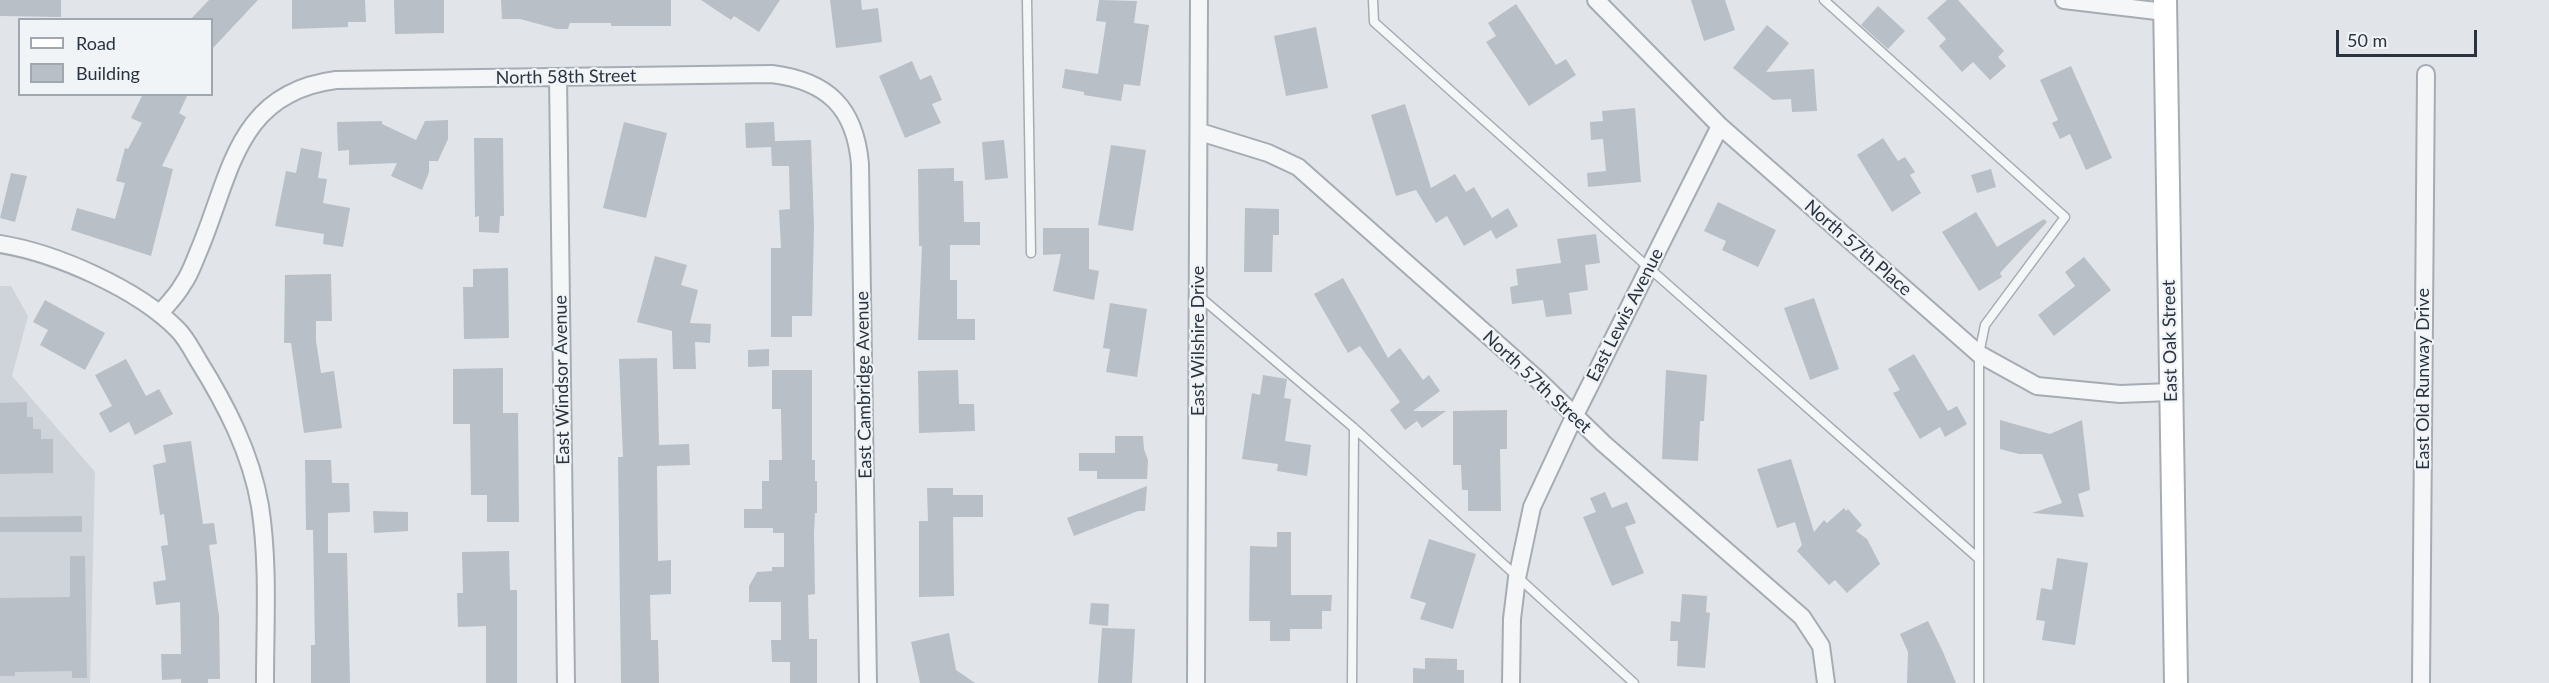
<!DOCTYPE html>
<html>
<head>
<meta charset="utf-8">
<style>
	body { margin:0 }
	#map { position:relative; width:2549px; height:683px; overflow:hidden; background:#e1e5e9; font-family:Lato,sans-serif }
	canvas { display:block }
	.legend { position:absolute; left:18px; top:18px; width:195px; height:78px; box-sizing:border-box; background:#f1f4f7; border:2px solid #a1a7ae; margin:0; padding:8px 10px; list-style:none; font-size:18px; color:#2a3441 }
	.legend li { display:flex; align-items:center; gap:12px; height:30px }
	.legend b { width:30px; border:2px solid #a1a7ae }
	.scale { position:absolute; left:2336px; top:30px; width:141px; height:27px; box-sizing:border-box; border:3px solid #2a3441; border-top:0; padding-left:8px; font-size:18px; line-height:21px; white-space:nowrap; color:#2a3441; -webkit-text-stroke:4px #f1f4f7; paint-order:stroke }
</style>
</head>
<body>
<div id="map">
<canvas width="2549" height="683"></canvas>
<ul class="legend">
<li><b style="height:8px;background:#fff"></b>Road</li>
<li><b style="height:16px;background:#b8bfc6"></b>Building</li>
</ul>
<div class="scale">50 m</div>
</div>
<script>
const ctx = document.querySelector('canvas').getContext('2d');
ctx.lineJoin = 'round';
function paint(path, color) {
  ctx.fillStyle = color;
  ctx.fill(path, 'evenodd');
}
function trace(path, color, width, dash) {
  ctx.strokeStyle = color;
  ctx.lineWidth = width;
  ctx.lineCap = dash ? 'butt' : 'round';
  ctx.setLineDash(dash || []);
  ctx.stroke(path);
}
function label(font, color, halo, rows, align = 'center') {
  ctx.font = font + ' Lato,sans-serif';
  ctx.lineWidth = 4.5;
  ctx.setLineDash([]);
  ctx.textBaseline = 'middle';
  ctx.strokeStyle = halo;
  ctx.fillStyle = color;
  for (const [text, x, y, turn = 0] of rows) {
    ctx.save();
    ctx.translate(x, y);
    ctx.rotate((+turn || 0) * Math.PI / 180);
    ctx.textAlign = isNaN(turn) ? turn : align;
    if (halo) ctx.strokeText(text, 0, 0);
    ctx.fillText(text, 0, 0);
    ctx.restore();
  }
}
paint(new Path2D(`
	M0,286H11L28,316L12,376L95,472L90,683H0Z`), '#cfd4db');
paint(new Path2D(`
	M0,0H61V17L0,16Z
	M209,0H258L212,49V20H190Z
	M292,0H365L366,22H348V27L292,29Z
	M394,0H444V33L395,34Z
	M501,0H671V26H611V23H570L568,29H557L520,19H502Z
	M701,0H780L759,32L734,16L731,20Z
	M830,0H861L862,10L878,8L882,42L836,48Z
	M1099,0L1137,1L1134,23L1149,25L1140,86L1124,84L1121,101L1084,95V92L1062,88L1065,69L1098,74L1106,22L1096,21Z
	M1691,0H1725L1735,30L1704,41Z
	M1947,0H1958L2004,51L1998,57L2006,66L1990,80L1973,62L1962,72L1939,46L1946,39L1927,18Z
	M1516,4L1556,65L1566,59L1576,75L1529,106L1486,42L1496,36L1488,23Z
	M1878,6L1905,31L1888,49L1861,25Z
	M1767,25L1789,43L1766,72L1814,69L1817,111L1792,112L1791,99L1773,100L1733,68Z
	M1316,27L1328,88L1286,96L1274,36Z
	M912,61L920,80L931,75L942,100L932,104L941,123L905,138L879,76Z
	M2071,66L2112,158L2086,170L2070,134L2060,139L2052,123L2058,120L2040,80Z
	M143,94H188L179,113L186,117L162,166L173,169L151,256L71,230L77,208L115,219L125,183L116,181L125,148L128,149L142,123L131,118Z
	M1405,104L1431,188L1455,174L1466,192L1474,187L1492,218L1508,208L1518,226L1496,239L1491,230L1464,246L1447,216L1436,223L1416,190L1396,196L1371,115Z
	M1635,108L1641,182L1588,187L1587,173L1606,171L1603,139L1591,140L1590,122L1603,121L1602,111Z
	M448,120V139L438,161H429V172L422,190L391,176L397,163L349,165V150L338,151L337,122L382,121V124L416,140L425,121Z
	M624,122L667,133L646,218L603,208Z
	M774,122L775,141L811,140L814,226L812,316H792V337H771V248H781L779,210L790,209L789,166H772L771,147L746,148L745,123Z
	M474,138H503L504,216H500L499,233L479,232V216L475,217Z
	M1883,138L1898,161L1905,157L1915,172L1910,175L1921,193L1892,212L1857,155Z
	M1004,140L1008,178L985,180L982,142Z
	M1111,145L1146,150L1133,231L1098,225Z
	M301,148L322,152L318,178L327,179L323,203L350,208L343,247L323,244L324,234L275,226L286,171L296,173Z
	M954,168V181H963L964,222H980V245H950V280H957V319H975V340H918L922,246H919L918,169Z
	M1991,169L1996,187L1977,193L1971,175Z
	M11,173L27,176L15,222L0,218Z
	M1718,202L1776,230L1758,267L1722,250L1726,241L1704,231Z
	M1245,208L1279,209V235H1273L1272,272H1244Z
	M1976,212L1997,247L2044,219L2047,222L2000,273L2002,277L1979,291L1942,232Z
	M1043,228H1089V269L1099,271L1094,300L1053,291L1061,254L1043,255Z
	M1596,234L1600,263L1585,265L1588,290L1569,293L1572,314L1546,317L1543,300L1512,304L1510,287L1518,285L1516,269L1561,263L1557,239Z
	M655,256L687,265L681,285L698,290L690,323L711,324L710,343L695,342L696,369H673L672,331L637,322Z
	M2084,257L2111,290L2054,336L2038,315L2075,286L2065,272Z
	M508,268L509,338L464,339L463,287H473V269Z
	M331,274L332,321H316V341L321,373L334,371L342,428L304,433L291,343H284L285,275Z
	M1343,278L1388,358L1400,348L1423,380L1429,375L1440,391L1413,411H1446L1422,428L1417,421L1405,430L1390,410L1400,402L1360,346L1348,353L1314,294Z
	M1814,298L1839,369L1810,380L1784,308Z
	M45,300L105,333L85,370L40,345L48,330L33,322Z
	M1110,303L1147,309L1137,377L1106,372L1110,349L1103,348Z
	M769,349V366L748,367V350Z
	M1914,354L1948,411L1957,406L1967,424L1945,437L1940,427L1920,439L1893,393L1900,390L1888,369Z
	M657,358L659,445L689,444L690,465L657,466L658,561L671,560V594L650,595L651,640H658L659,683H621L618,457H623L619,359Z
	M126,359L146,396L159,389L173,414L135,435L129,422L110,433L99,413L112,406L95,375Z
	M503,368V413H518L519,522H487V495H471L470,424H453V369Z
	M772,370H812V460H815V481H817V513H815L814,533L815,594L808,595L809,639H817V683H790V662H772L771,640H781V602H749V586L757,572L772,571V567H784V533H773V528H744V509H762V481H769V460H782L781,409H772Z
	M958,370L959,404H974L975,431L919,433L918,371Z
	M1666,370L1707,375L1704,421H1700L1698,461L1662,459Z
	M1263,375L1287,379L1284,398L1291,399L1285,441L1311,445L1307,476L1277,471L1278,464L1242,459L1252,393L1260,395Z
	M27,402V417H33V429H41V439H53V473L0,474V403Z
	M1507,410V449H1500L1501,511H1468V490H1462L1461,465H1453V411Z
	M2000,420L2050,434L2082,420L2090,490L2078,494L2084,517L2032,513L2062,503L2042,454H2019L2000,449Z
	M1115,436H1143L1144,449L1148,460L1147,479H1097V471H1079V453H1115Z
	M191,441L203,524L214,523L217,544L209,545L219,616L220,679H208V683H181V679L162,680L161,654H181L180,602L156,605L153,582L166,580L161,546L168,545L164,514L160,515L153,465L166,462L163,445Z
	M1791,459L1814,532L1824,520L1827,523L1844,508L1846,511L1848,509L1862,525L1856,531L1867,539L1880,564L1847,593L1835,580L1829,585L1797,551L1802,545L1795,522L1777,528L1757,469Z
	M305,460H331L332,483H349L350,512L328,513V553H347L350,683H311V645H315L313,530H306Z
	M1147,486L1145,511H1138L1074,536L1067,518Z
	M927,488H953V495H983V517H953L954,596L919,597V521H928Z
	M1605,492L1612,508L1627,502L1636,523L1625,527L1644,573L1612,586L1583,517L1596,512L1590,498Z
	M373,511L408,512V531L374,533Z
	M82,516V532H0V517Z
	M1277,532H1291V595H1332L1331,611H1322V629H1290V641H1270V621H1249L1250,546L1277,547Z
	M1429,539L1476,554L1453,629L1420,619L1426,603L1410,598Z
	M509,551L510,590H517V683H486V626L458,627L457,593H463L462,552Z
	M70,556H85L87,678H72V671L15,672V676H0V598L70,597Z
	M2057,558L2088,563L2075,645L2042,640L2045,621L2036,620L2041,588L2052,590Z
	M1682,594L1707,596L1706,612L1710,613L1705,668L1677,666L1678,641H1670L1671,621L1680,622Z
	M1091,603L1109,604L1108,626L1089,624Z
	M1928,621L1943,652L1956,683H1907L1908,652L1900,634Z
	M1102,628L1135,629L1132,683H1098Z
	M949,633L956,670L975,683H920L911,642Z
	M1425,658L1457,659V670H1464V683H1413V668L1425,669Z`), '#b8bfc6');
const lane = new Path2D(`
	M1027,0L1031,253
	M1373,0L1374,22L1649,268L1979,559
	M1824,0L2065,217L1985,325L1979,354V683
	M1199,296L1354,428L1634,683
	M1352,683L1354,428`);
const street = new Path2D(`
	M1596,0L1720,126L1979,354L2037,386L2120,394L2171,392
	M2064,0L2165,12
	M558,77L566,683
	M1200,132L1268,153L1298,167L1536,378L1603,443L1802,617L1821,646L1826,683
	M0,244C56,253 138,289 178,330C186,338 192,350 198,360C226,405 251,453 260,506C269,564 265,624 265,683
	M160,313C168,304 177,295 183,284C189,276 193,265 197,255C231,178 234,93 336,80L772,74C827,81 855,107 860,164L868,683
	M1196,683L1199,0
	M1511,683L1512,619L1517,578L1532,507L1574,417L1720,126
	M2421,683L2426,74`);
const secondary = new Path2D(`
	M2165,0L2176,683`);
trace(lane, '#a6acb3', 11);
trace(street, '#a6acb3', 20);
trace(secondary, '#a6acb3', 26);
trace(lane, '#f4f6f8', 8);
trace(street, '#f4f6f8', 16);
trace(secondary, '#fff', 22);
label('18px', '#2a3441', '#f1f4f7', [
	["North 58th Street",566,77,-1],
	["North 57th Place",1858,248,41],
	["East Lewis Avenue",1625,315,-63],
	["East Wilshire Drive",1198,341,-90],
	["East Oak Street",2170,341,-91],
	["East Old Runway Drive",2423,379,-90],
	["East Windsor Avenue",562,380,-91],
	["North 57th Street",1537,382,43],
	["East Cambridge Avenue",864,385,-91]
]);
</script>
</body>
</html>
